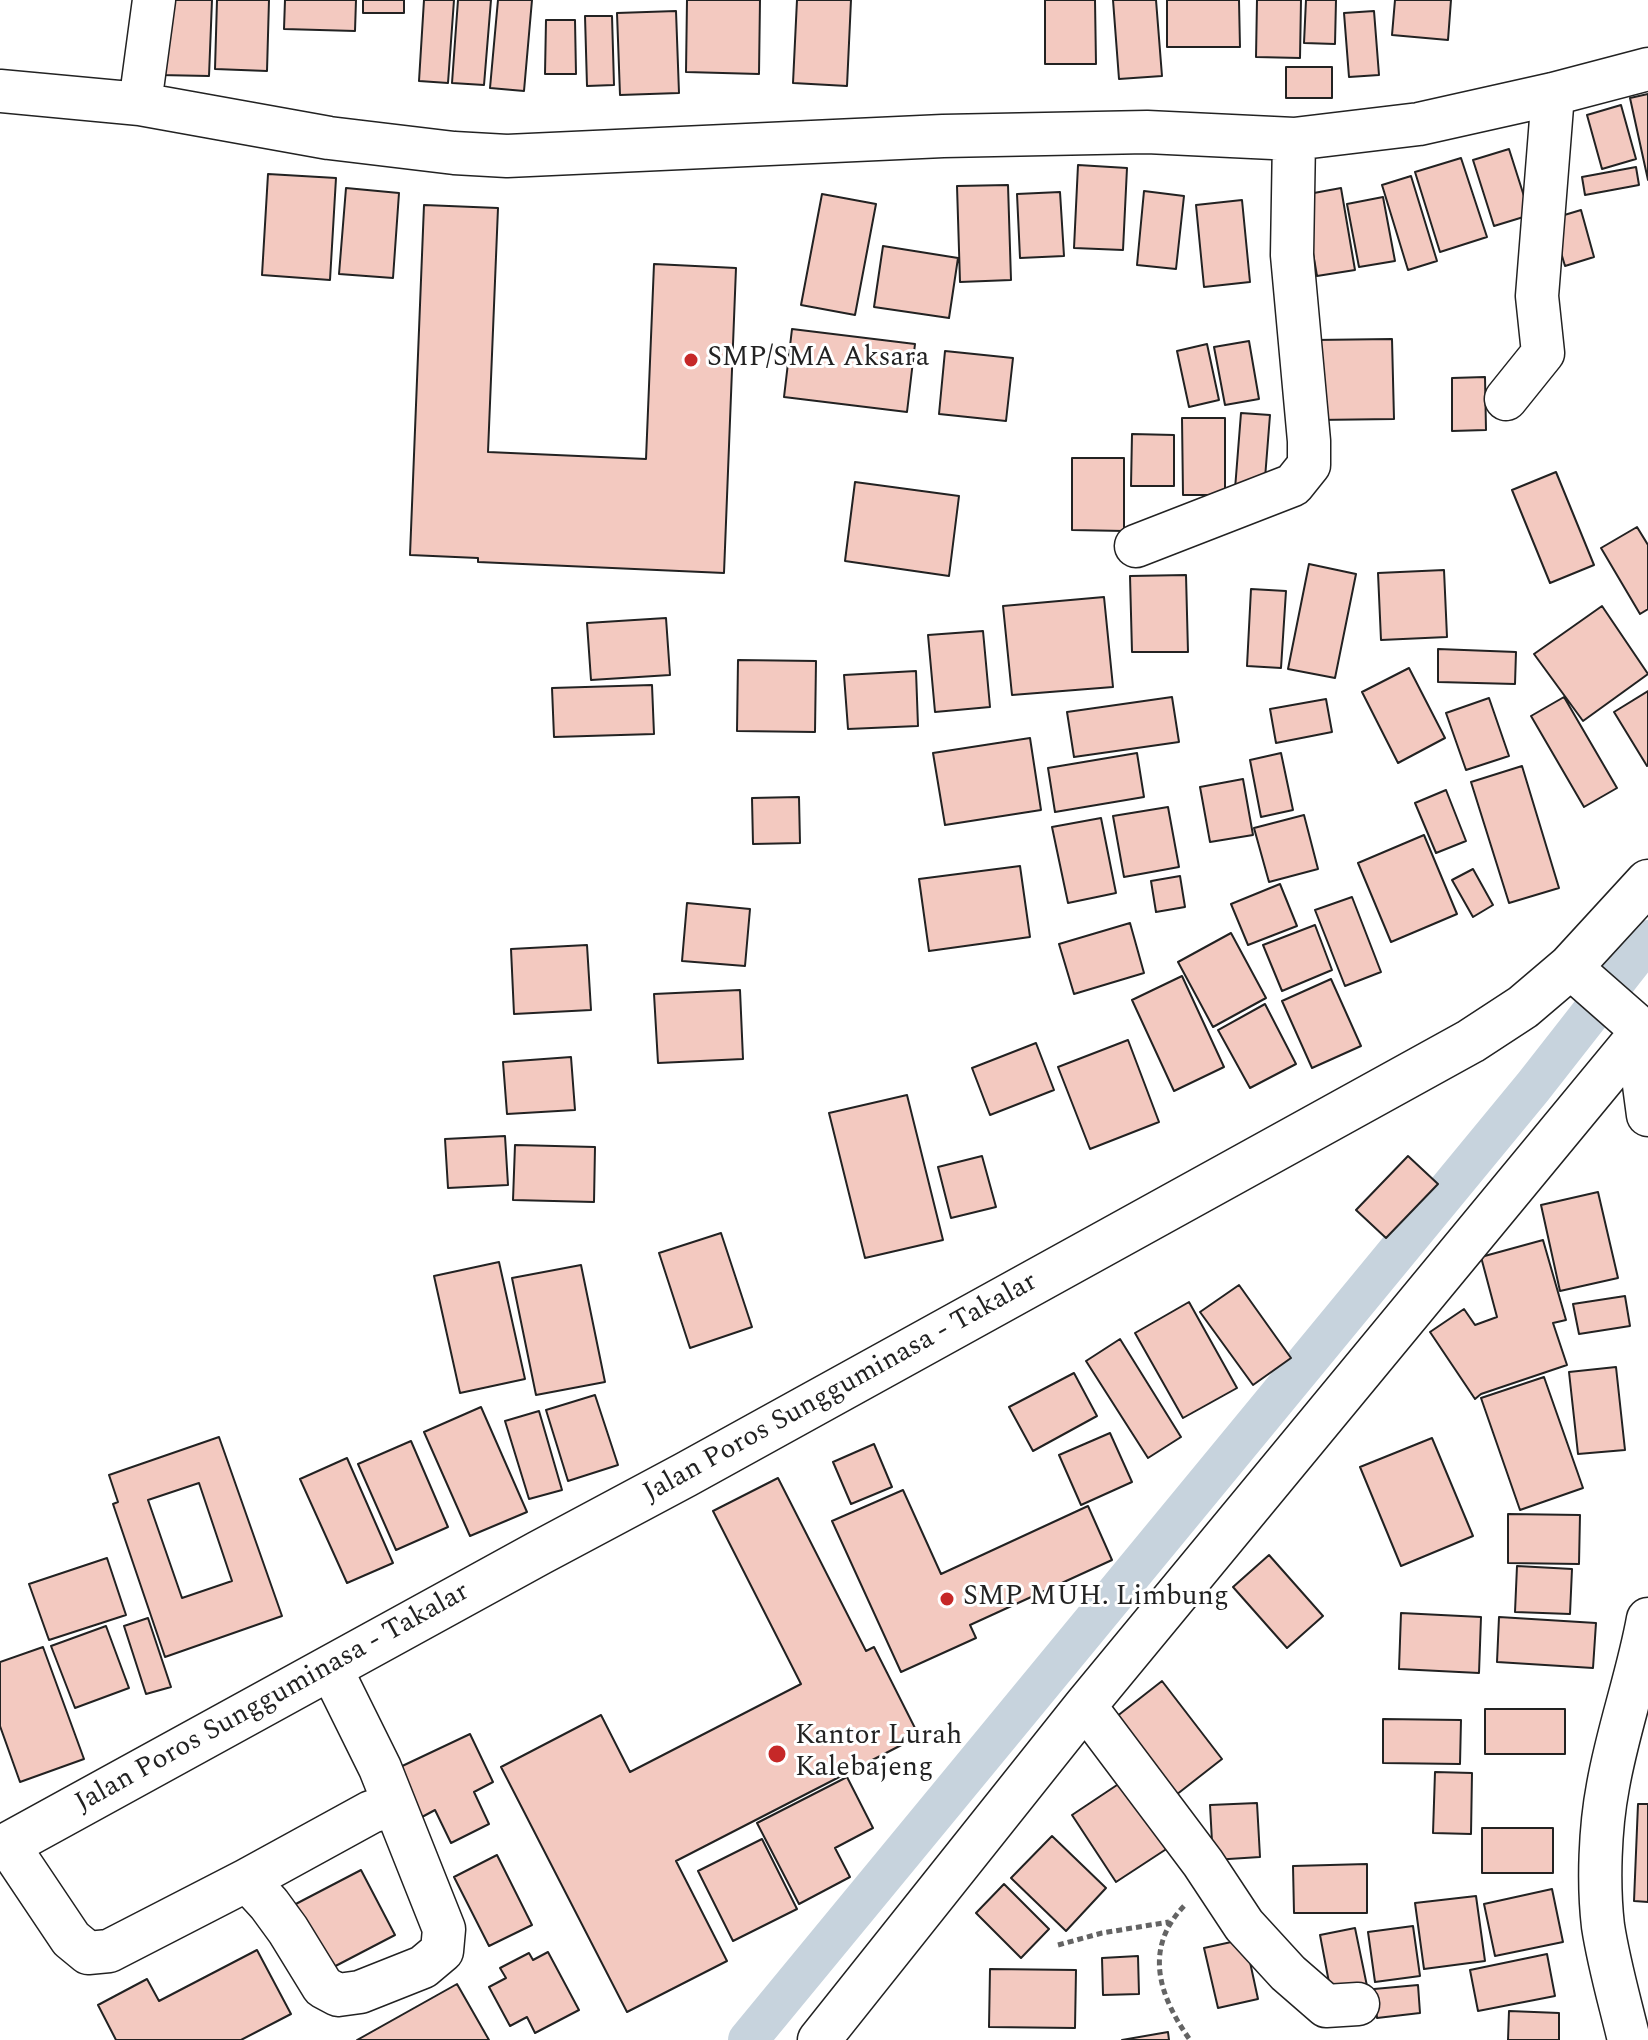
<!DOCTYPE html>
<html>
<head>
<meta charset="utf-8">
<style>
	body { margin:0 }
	canvas { display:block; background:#fff }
</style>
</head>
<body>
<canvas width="1648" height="2040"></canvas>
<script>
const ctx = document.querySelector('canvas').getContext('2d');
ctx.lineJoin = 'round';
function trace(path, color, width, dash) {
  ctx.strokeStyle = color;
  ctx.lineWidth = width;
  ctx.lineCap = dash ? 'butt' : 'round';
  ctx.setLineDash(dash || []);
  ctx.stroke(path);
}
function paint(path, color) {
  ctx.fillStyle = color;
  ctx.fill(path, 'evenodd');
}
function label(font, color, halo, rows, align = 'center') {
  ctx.font = font + ' Spectral,serif';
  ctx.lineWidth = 6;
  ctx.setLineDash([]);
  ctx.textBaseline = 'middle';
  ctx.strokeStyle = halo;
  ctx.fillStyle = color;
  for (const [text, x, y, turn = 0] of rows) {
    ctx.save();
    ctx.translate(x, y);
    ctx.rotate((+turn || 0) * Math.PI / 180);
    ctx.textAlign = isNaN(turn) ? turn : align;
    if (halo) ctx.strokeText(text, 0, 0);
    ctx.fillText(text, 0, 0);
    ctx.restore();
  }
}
trace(new Path2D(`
	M748,2040L1533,1087L1648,940`), '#c7d3dd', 40);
const building = new Path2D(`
	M162,0H212L209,76L159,75Z
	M217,0H269L267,71L215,69Z
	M285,0H356L355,31L284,29Z
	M363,0H404V13H363Z
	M424,0H454L448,83L419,81Z
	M458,0H491L484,85L452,83Z
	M498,0H532L524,91L490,88Z
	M687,0H760L759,74L686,72Z
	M797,0H851L847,86L793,83Z
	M1045,0H1095L1096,64H1045Z
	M1113,0H1156L1162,76L1119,79Z
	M1167,0H1239L1240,47H1167Z
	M1257,0H1301L1300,58L1256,57Z
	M1306,0H1336L1335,44L1304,43Z
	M1395,0H1451L1448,40L1392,35Z
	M676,11L679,93L620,95L617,13Z
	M1374,11L1379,75L1349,77L1344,13Z
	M585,16H612L614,85L587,86Z
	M546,20H575L576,74H545Z
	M1286,67H1332V98H1286Z
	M1648,94V180L1630,98Z
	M1621,105L1636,159L1602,169L1587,115Z
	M1509,149L1530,215L1494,226L1473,160Z
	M1461,158L1487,237L1440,252L1415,172Z
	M1078,165L1127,168L1123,250L1074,248Z
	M1636,167L1639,185L1585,195L1582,177Z
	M268,174L336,178L330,280L262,275Z
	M1411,176L1437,261L1408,270L1382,185Z
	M1008,185L1011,280L960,282L957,186Z
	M346,188L399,193L393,278L339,274Z
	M1341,188L1355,270L1317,276L1303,195Z
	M1144,191L1184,196L1176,269L1137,265Z
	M1060,192L1064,256L1020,258L1017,194Z
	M822,194L876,204L855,315L801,305Z
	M1383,197L1395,261L1359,267L1347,204Z
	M1242,200L1250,282L1204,287L1196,205Z
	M424,205L498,208L488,452L646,459L654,264L736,268L724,573L478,562V558L410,555Z
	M1581,210L1594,257L1565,266L1551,219Z
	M883,246L958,258L949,318L874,307Z
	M792,329L915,344L907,412L784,397Z
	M1392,339L1394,419L1316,420L1314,340Z
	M1249,341L1259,399L1225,405L1214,347Z
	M1207,344L1219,400L1189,407L1177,351Z
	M945,351L1013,358L1006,421L939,414Z
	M1485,377L1486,430L1452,431V378Z
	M1241,413L1270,415L1264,491L1235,489Z
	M1182,418H1225V495H1183Z
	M1132,434L1174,435V486H1131Z
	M1072,458H1124V531L1072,530Z
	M1556,472L1594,565L1550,583L1512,490Z
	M855,482L959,496L949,576L845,561Z
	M1637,527L1648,545V609L1640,614L1601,548Z
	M1309,564L1356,574L1335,678L1288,669Z
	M1444,570L1447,637L1381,640L1378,573Z
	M1186,575L1188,652H1132L1130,576Z
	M1251,589L1286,591L1281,668L1247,666Z
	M1104,597L1113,687L1012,695L1003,606Z
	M1602,606L1648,674L1583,721L1534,654Z
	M666,618L670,675L591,680L587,623Z
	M983,631L990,707L935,712L928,635Z
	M1438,649L1516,652L1515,684L1438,682Z
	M738,660L816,661L815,732L737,731Z
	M1409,668L1445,738L1398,763L1362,692Z
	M916,671L918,726L848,729L844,675Z
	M652,685L654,734L554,737L552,688Z
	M1648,691V765L1647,766L1614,712Z
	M1172,697L1179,742L1074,757L1067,712Z
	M1564,697L1617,788L1584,807L1531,716Z
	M1489,698L1509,756L1466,770L1446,713Z
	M1326,699L1332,732L1276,743L1270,709Z
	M1030,738L1041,810L945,825L933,753Z
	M1137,753L1144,797L1055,812L1048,768Z
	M1281,753L1293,810L1261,817L1250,760Z
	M1522,766L1559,888L1509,903L1471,782Z
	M1243,779L1253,835L1210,842L1200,787Z
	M1446,790L1466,841L1436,853L1415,803Z
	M799,797L800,843L753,844L752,798Z
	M1168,807L1179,867L1124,877L1113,816Z
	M1304,815L1318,869L1269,882L1254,828Z
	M1101,818L1116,893L1068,903L1052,827Z
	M1424,835L1457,914L1391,942L1358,863Z
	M1020,866L1030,937L929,951L919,879Z
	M1473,869L1493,905L1473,917L1452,880Z
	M1180,876L1185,907L1156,912L1151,881Z
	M1280,884L1297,926L1248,945L1231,904Z
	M1352,897L1381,972L1345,986L1315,910Z
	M687,903L750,909L745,966L682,961Z
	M1130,923L1144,973L1074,994L1059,944Z
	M1315,925L1332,970L1282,991L1263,945Z
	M1231,933L1266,998L1213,1027L1178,962Z
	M587,945L591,1010L514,1014L511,949Z
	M1182,976L1224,1067L1174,1091L1132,1000Z
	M1331,979L1361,1046L1312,1068L1282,1001Z
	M740,990L743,1059L658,1063L654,994Z
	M1265,1004L1296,1064L1250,1088L1218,1030Z
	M1128,1040L1159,1122L1090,1149L1058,1067Z
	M1036,1043L1054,1090L990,1115L972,1068Z
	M571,1057L575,1110L507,1114L503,1062Z
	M907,1095L943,1240L865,1258L829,1113Z
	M505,1136L508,1185L448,1188L445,1139Z
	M515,1145L595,1147L594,1202L513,1200Z
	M982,1156L996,1207L951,1218L938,1167Z
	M1408,1156L1438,1184L1386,1238L1356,1210Z
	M1598,1192L1618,1278L1560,1291L1541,1205Z
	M721,1233L752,1327L690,1348L659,1253Z
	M1543,1240L1566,1320L1553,1323L1567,1365L1481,1394L1475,1399L1430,1332L1464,1309L1475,1325L1497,1317L1481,1257Z
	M499,1262L525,1379L460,1393L434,1276Z
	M581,1265L605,1382L536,1395L512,1278Z
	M1239,1285L1291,1358L1253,1385L1200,1312Z
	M1625,1296L1630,1326L1579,1334L1573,1304Z
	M1189,1302L1237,1388L1183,1418L1135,1333Z
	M1120,1339L1181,1437L1148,1458L1086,1361Z
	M1616,1367L1625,1450L1578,1454L1569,1372Z
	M1074,1373L1097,1416L1033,1451L1009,1407Z
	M1544,1377L1583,1488L1520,1510L1481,1398Z
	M595,1395L618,1465L568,1481L546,1410Z
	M481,1407L527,1512L470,1536L424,1432Z
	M539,1411L562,1490L529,1499L505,1421Z
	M1110,1433L1132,1482L1081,1505L1059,1455Z
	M219,1437L282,1616L165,1657L113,1504L118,1502L109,1475ZM199,1483L232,1581L182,1598L148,1500Z
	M1432,1438L1473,1536L1401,1566L1360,1467Z
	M411,1441L448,1527L396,1550L358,1464Z
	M874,1444L892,1487L851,1504L833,1462Z
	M347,1458L393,1563L347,1583L300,1479Z
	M778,1478L866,1651L874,1647L919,1736L676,1861L727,1961L627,2012L501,1767L601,1715L630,1772L801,1684L713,1511Z
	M903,1490L941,1574L1088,1506L1112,1560L970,1625L976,1638L901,1672L832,1521Z
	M1508,1514L1580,1515L1579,1564L1508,1563Z
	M1269,1555L1323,1616L1287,1648L1233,1587Z
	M107,1558L126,1615L49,1640L29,1584Z
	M1517,1566L1572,1569L1570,1614L1515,1612Z
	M1401,1613L1481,1617L1479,1673L1399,1669Z
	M1499,1617L1596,1623L1593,1668L1497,1662Z
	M148,1618L171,1687L146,1694L124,1626Z
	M106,1626L129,1688L75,1708L51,1646Z
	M43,1647L84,1759L20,1782L0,1726V1662Z
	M1162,1681L1222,1759L1176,1795L1116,1717Z
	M1485,1709H1565V1754H1485Z
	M1383,1719L1461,1720L1460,1764L1383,1763Z
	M470,1734L493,1782L474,1792L489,1824L451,1843L435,1810L422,1817L398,1768Z
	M1435,1772L1472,1773L1471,1834L1433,1833Z
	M847,1777L873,1828L835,1848L850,1877L799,1904L757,1823Z
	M1126,1779L1171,1846L1116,1882L1072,1815Z
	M1257,1803L1260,1857L1213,1860L1210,1805Z
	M1638,1804H1648V1902L1634,1901Z
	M1482,1828H1553V1873H1482Z
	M1052,1836L1106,1888L1066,1931L1011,1878Z
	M762,1839L797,1909L733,1941L698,1871Z
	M497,1855L532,1925L489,1946L454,1877Z
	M1367,1864V1913H1294L1293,1866Z
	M361,1870L395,1935L324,1972L290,1907Z
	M1004,1884L1049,1929L1021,1958L976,1913Z
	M1552,1889L1563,1942L1495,1956L1484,1904Z
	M1476,1896L1485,1961L1424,1969L1415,1903Z
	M1413,1926L1420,1976L1375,1982L1368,1932Z
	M1355,1928L1367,1986L1331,1993L1320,1935Z
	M1245,1939L1258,1999L1218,2008L1204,1948Z
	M257,1950L291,2014L241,2040H116L98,2005L147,1979L159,2001Z
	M548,1952L579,2010L535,2033L527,2017L510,2026L489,1987L506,1978L500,1968L529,1953L533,1960Z
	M1547,1954L1555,1996L1478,2011L1470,1970Z
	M1138,1956L1139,1994L1103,1995L1102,1958Z
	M990,1969L1076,1970L1075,2028L989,2027Z
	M457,1984L489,2040H357Z
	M1418,1985L1420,2013L1377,2018L1374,1989Z
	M1509,2011L1559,2013V2040H1508Z
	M1168,2032L1169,2040H1122Z`);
paint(building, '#f3c9c0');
trace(building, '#222', 2);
const minor = new Path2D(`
	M0,91L140,104L329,138L454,153L507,156L943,136L1147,132L1294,139L1419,124L1553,94L1648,69
	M140,104L154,0
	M1506,399L1543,353L1537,296L1553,94
	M1136,546L1293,485L1309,465V441L1292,255L1294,139
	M1570,967L1636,1025L1648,1115
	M1085,1706L1203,1863L1244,1925L1288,1973L1326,2006L1358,2004
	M8,1845L71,1939L88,1953L109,1951L247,1880L269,1904L288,1930L323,1987L338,1995L360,1992L423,1967L442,1951L444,1929L380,1768L331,1669
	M247,1880L371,1812L394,1805
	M819,2040L1085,1706L1639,1035
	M1629,2040C1620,2002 1609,1965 1603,1926C1598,1883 1600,1828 1608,1786C1618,1729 1638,1675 1648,1619`);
const highway = new Path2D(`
	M0,1849L539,1553L685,1475L1471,1041L1523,1007L1570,967L1648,882`);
trace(minor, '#222', 45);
trace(highway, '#222', 47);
trace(new Path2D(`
	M1184,1906C1143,1949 1159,1996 1190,2040
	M1058,1945L1102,1933L1169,1922`), '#646464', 5, [6, 4]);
trace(minor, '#fff', 42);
trace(highway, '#fff', 44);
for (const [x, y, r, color] of [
	[691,360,8,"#c62828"],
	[947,1599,8,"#c62828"],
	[777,1754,10,"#c62828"]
]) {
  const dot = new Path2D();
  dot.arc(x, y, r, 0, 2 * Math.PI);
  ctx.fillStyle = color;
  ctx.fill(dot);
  trace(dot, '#fff', 3);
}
label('28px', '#222', '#fff', [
	["SMP/SMA Aksara",707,360],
	["SMP MUH. Limbung",963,1599],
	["Kantor Lurah",795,1738],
	["Kalebajeng",795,1770]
], 'left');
label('28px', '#222', '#fff', [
	["Jalan Poros Sungguminasa - Takalar",841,1389,-29],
	["Jalan Poros Sungguminasa - Takalar",273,1699,-29]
]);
</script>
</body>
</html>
